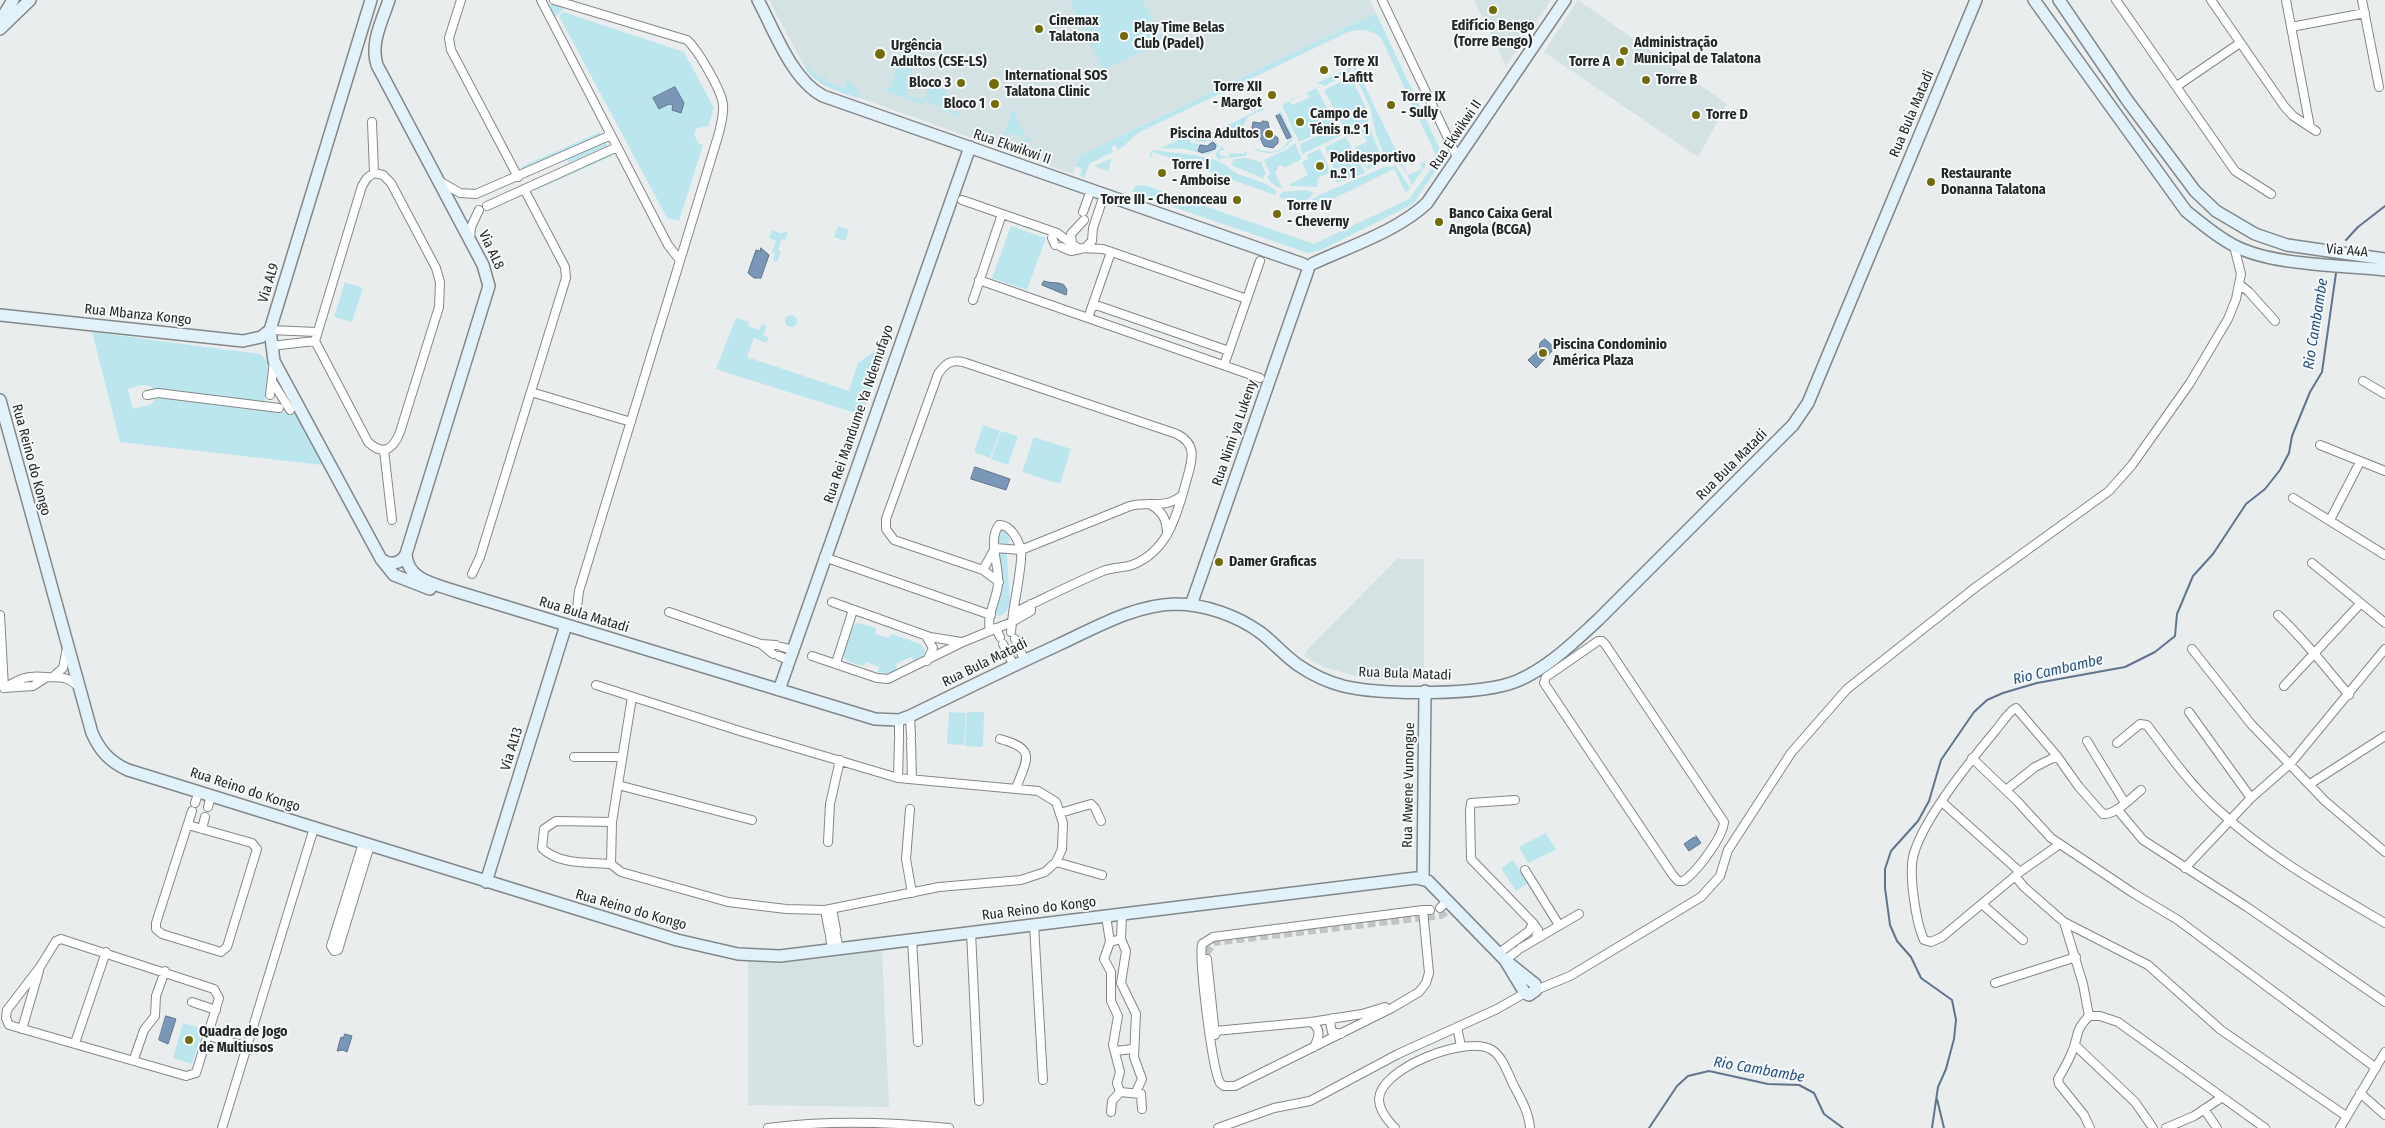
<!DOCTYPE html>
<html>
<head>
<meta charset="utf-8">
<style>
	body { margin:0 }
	canvas { display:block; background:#e9eded }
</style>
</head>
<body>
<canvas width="2385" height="1128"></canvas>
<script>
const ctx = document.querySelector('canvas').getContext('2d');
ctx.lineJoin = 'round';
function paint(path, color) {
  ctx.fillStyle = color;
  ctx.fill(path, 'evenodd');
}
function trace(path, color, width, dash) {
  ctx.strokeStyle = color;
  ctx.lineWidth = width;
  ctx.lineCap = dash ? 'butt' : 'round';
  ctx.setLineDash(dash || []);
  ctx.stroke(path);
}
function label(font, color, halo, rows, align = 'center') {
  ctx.font = font + ' "Fira Sans Condensed",sans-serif';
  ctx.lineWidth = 4;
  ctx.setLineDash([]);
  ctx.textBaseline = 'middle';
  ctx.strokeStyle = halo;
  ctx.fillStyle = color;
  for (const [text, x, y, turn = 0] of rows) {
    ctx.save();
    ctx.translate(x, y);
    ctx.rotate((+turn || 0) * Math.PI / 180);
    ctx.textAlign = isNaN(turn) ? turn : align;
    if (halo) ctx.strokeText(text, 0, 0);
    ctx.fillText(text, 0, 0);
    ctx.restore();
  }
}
paint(new Path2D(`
	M769,0H1370L1376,13L1079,156L1073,174L821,84L807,71Z
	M1474,0H1551L1506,66Z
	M1578,0L1727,104L1698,157L1544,52Z
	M1397,559H1424V680H1369L1324,667L1304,656L1307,652L1306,651Z
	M882,948L889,1107L748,1105V961L811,959Z`), '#d4e2e4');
paint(new Path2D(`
	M1069,0H1143L1163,42L1103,70Z
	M555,3L565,7L554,18L549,8L550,5Z
	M563,12L684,52L714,108L708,127L704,126L696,129L694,134L698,143L703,145L679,221L667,218L559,16Z
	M1376,13L1444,158L1413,204L1321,250L1308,253L1132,193L1135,186L1144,185L1314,244L1409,199L1433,166L1435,153L1382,40C1375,29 1360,29 1348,32L1140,132C1131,137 1126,146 1118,150L1115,145L1111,146L1113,152L1090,163L1084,178L1080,176L1082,169L1076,166L1079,156Z
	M903,50L918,55L905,94L924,100L930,85L948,91L942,107L961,114L960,117L941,110L942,107L924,101L923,104L885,91L886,87L890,88Z
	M808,65L814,74L822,79L824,73L826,74L825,81L845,88L847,81L852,83L859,93L858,98C838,91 816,86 805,67Z
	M1355,66L1408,175L1422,169L1420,164L1424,162L1426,165L1412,185C1407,173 1403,161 1387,162L1376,135L1370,107L1354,74Z
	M1351,67L1350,72L1325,86L1317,83L1268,106Z
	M1351,77L1366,108L1369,120L1346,131L1324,90Z
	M1316,88L1336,125L1299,142L1282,105ZM1307,93L1309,98L1292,105L1290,100Z
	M1264,107L1265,109L1248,117L1242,128L1230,134L1227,128L1222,132L1220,129Z
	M1013,110L1019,112L1015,114L1027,138H1031L1028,142H1024L1025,138L1008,133L1007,136L1004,133Z
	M1281,111L1293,137C1285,154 1267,157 1252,148C1270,152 1279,157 1291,137L1277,114Z
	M1369,123L1373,137L1383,160L1382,162L1368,170L1362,162L1364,161L1366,166L1376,161L1372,153L1360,159L1355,147L1367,142L1361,129L1350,132Z
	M1340,125L1344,134L1302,154L1300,144Z
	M1216,131L1219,138C1211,142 1203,142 1194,141Z
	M600,132L601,135L523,170L521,167Z
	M1188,136L1191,143L1206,145L1198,146V151L1204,153L1211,149L1215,143L1207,146L1212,142H1216L1219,146C1207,159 1200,152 1185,149C1177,148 1169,149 1160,148Z
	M1346,137L1365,173L1337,183L1335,181L1346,176L1344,168L1337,171L1334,169L1325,147Z
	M606,142L607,146L568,163L567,159Z
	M1295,143L1302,159L1284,168L1282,165L1277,167L1278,170L1275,172L1282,188C1275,187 1270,183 1267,176L1271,175L1264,160L1286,150Z
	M1222,146L1225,151L1221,150L1219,154L1228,158L1230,153L1243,154L1247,151L1246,156L1218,159L1215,154Z
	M1320,149L1331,172L1318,178L1317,187L1291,186L1290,184L1308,175L1302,162L1308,159L1307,155Z
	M1154,150C1177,154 1204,153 1226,165C1230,168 1233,172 1238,174C1251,179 1267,182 1277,192L1275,195L1153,152L1151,158L1149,154Z
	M611,153L612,156L534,191L532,188Z
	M1112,158L1108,171L1094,166Z
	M1246,158L1261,162L1266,174L1263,176L1264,179L1231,165L1234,159Z
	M1396,166L1410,188L1406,193L1394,169L1306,212L1311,200L1319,195L1385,167Z
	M1306,190L1314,193L1306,201L1303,212L1296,209L1298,203L1279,197L1282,192Z
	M838,226L849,230L845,241L834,237Z
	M1011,226L1046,238L1027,290L992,278Z
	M772,230L782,234L784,231L788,233L785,240L782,239L778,250L781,252L777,262L773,261L775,254L772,252L776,241L769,238Z
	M345,282L363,288L352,322L334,317Z
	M785 321a6 6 0 1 1 12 0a6 6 0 1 1-12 0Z
	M736,318L749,322L748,326L759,330L762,324L767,326L763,336L769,337L766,343L754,338L747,357L849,391L858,363L880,347L885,348L862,415L734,375L746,341L734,375L716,369Z
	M92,332L260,354L267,361L268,367L265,403L155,390C146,382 139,386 128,389L133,409L152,404L155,399L165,397L298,414L322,465L120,442Z
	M983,425L1000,431L990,458L974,452Z
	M1001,431L1018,436L1008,465L991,459Z
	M1034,437L1071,449L1060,484L1022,472Z
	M1004,528L1010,540L1008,544L997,542L998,529Z
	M996,551H1003L1007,555L1010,604L1006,612L1000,616L993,614L999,590Z
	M858,623L876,628L875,634L888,638L892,634L920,644L925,649L924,655L914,661L911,657L896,664L897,670L887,674L878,672L879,667L866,662L863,666C857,664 848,663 845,658C839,649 849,626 858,623Z
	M949,712L966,713L964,745L947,744Z
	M967,712H984L983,747L965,746Z
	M1546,833L1556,850L1528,863L1519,847Z
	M1513,860L1528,883L1516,891L1501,868Z
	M183,1023L203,1029L192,1064L173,1058Z`), '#bce6ee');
const water = new Path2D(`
	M675,87L684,103L681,113L672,110L673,105L669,104L659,109L653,98Z
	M1280,115L1291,137L1287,139L1276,116Z
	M1263,121L1268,122L1270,132L1278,138V143L1273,148L1264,146L1257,131L1252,128L1253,122L1260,123Z
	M1213,142L1216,145L1215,149L1202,153L1198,151L1200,145L1207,146Z
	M761,248L769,255L761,278H754L748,273L756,250L760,251Z
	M1044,281C1052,284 1057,281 1064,285L1067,290L1066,295L1042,285Z
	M1545,339L1555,348L1536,368L1528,360L1539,350L1540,343Z
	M975,467L1010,479L1006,490L971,479Z
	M1696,836L1701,843L1689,851L1684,844L1694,837L1696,839Z
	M166,1016L176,1019L168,1044L159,1040Z
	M345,1034L352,1036L347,1052L343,1050L337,1051L341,1037L343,1038Z`);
paint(water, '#7a97b8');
trace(water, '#60758c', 1);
trace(new Path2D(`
	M2346,240L2358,227L2385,206
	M1937,1099L1944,1128
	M1649,1128L1677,1086L1688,1076L1709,1071L1768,1084L1799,1085L1814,1093L1824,1114L1843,1128
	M1932,1128L1938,1087L1946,1069L1954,1039L1956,1020L1952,1000L1921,978L1911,957L1897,941L1890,925L1885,888V869L1891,851L1918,821L1929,801L1941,760L1974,712L1987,700L2003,693L2037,683L2125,667L2155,652L2175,636L2177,614L2193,576L2213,554L2246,504L2265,489L2280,470L2289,453L2292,436L2310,392L2322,372L2336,273`), '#60758c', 2);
trace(new Path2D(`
	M1206,953L1214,942L1441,915L1453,906`), '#c2c5c5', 8, [8, 4]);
const street = new Path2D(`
	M461,0L449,38L451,50L518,177
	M541,0L668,245L679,259
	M554,0L687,40C698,50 722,91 723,105C724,114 721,124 719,133L579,591L577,608
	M1382,0L1458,159
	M2116,0L2235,171L2271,194
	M2211,0L2284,106L2293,116L2316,131
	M2286,0L2310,127
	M2362,0L2379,87
	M2291,27L2365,13
	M2177,86L2240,43
	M372,122L374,173
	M374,173L383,175L391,183L436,268L440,282L439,307L400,432C393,450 383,456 368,442L315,341L362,186L367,178Z
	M441,182L460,193L476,194L611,135
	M962,200L1057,233L1078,248L1103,249L1247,299
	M487,206L617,147
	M1083,212L1091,190
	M1054,232L1052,238L1055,245
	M470,239L471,227L479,210
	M1072,244L1071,234L1084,220
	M1061,247L1071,251L1081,249
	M1085,248L1092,241L1093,228L1104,195
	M979,280L1260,378
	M2239,284L2249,292L2275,321
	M973,300L1002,214
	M1093,304L1229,351
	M1088,318L1111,252
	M270,330L317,332
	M271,346L315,341
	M1224,365L1260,261
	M272,381L290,410
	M2363,381L2385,394
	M531,392L631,422
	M147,395L158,393L279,408
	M270,395L274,361
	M2320,445L2385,471
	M384,450L392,520
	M2293,498L2385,555
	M1149,504C1163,511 1167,520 1167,535
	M2330,520L2360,462
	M995,548L1021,550L1130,506C1148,501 1166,509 1181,496
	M824,557L991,615
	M2312,563L2385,623
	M983,570L994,550
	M472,574L480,557L566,278L565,267L524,189
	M999,582L983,570L894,540L886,529V519L938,374C945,364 951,359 963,362L1177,434C1196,444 1193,457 1188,475C1178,510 1170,551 1132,565C1123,568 1112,567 1103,571C1072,584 1043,599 1013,613L1011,632
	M832,602L930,637L961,642
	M669,612L761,644L776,645
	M0,615L4,688
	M2278,615C2305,640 2325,667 2349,695
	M996,628L1000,637
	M990,630C986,616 997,599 998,584C1000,566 987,541 999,525C1010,524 1018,539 1021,550C1023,561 1015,599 1013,613
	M926,636L933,648L927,661
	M1015,639L1025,661
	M1598,641H1602L1605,644L1724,822C1723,837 1696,873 1683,881H1678L1672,874L1544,683L1546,677Z
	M761,644L773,654
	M1003,644L1014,666
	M782,647L793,650
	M2192,649L2251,724L2325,801L2385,852
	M779,656L789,660
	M812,656L877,678L888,679L963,642L1012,622L1031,611V604
	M836,663L853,610
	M55,675L63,668L67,648
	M596,685L743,732L898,778L1038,791L1056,802L1063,823L1062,849L1056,862L1045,872L1021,880L939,887L825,910L786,909L728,902L621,872L611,864L612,822L632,697
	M2284,686L2360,604
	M4,688C21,678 27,675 46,677C62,678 65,675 79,687
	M4,688L33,686L47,677
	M2189,712L2251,798
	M910,716L911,736
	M899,720V736
	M1000,739C1037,749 1027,759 1016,788
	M911,741L912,779
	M2087,741L2125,803
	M2117,743L2140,724L2147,725C2168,753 2189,783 2215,807C2266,855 2325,888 2385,923
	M2057,756L2016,708C2008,712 2002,723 1996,730C1970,761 1922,820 1913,857C1909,876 1916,923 1924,940L1931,942L1942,937L2020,872L2060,844
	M574,757H622
	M1972,758L2017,801L2051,838L2133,893L2178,920L2376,1068
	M898,778L899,740
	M2310,784L2385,736
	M618,785L752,820
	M2006,790L2035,767L2057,756L2079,787L2103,814C2116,815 2132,797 2141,790
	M1515,800L1471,803L1470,810L1471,859L1533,923L1538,930L1536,938
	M1942,802L2020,872
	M195,803L199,791
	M208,807L211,795
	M910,809L906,859L912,893
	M2117,809L2143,840L2247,907L2385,1002
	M1060,813L1091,804L1095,808L1101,821
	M188,825L252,843L257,849L227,947L221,952L162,934L156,929V923L192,811
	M202,829L205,817
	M828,842L830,804L840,760
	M363,843L331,946L334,951L338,950L370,845
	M1056,862L1102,875
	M611,864C590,862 558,865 542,848L544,829L556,821L612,822
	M2185,868L2251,798L2291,763L2385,649
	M1525,870L1559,925
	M2015,876L2024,887L2064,922L2148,965L2221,1030L2346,1116
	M1983,905L2023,940
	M1440,908L1448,900
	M832,909L836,930
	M825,910L829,931
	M1423,910L1429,973L1426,983L1419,992L1392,1008L1235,1086H1224L1220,1083C1212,1068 1199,962 1202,944L1213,937L1423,910H1430
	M1122,914L1121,939L1126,951L1121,983L1136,1014L1134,1057L1142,1079L1136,1092
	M1106,916L1110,942
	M2064,922L2083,984L2089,1016
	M1034,925L1043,1080
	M971,932L979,1101
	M836,935L839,949
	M830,936L832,950
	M61,939L214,989L219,998L196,1073L186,1076L9,1025L6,1018L7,1010L40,967L56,941Z
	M912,940L918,1042
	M1521,948L1579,914
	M1499,953L1529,931L1533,923
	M1207,959L1215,1035
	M1505,960L1517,951
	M1995,983L2076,957
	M1536,990L1570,976L1701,897L1720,876L1728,850L1791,753L1847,689L1976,587L2109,491L2132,465L2190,383L2228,319L2236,299L2241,274L2234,246
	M192,1002L216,1010
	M1333,1018L1330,1022L1332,1032L1341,1034
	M1311,1022C1322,1029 1319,1037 1314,1047
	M1457,1027L1461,1046
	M22,1029L39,971
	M1215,1031L1311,1022L1362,1014L1385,1007
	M208,1036L246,1046
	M75,1043L106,952
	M2075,1045L2135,1102L2153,1128
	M1115,1051L1133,1049
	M134,1059L144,1030L155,1016L156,996L165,971
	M1120,1092L1117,1083L1120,1072L1113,1045L1118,1016L1111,1001V972L1104,959L1110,942L1121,939
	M1120,1092L1141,1094L1142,1109
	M2360,1093L2385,1115
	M2204,1109L2217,1128
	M1111,1112L1112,1101L1120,1092
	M222,1128L314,828
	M768,1128C827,1120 890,1122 949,1128
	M1218,1128L1274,1108L1310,1101L1398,1054L1497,1009L1525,993
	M1395,1128C1388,1121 1379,1110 1379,1099C1380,1068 1468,1034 1492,1050C1503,1057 1508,1074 1514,1086C1521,1099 1529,1113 1530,1128
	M2090,1128L2084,1115L2059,1084L2058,1079C2064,1069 2070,1058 2074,1047C2079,1031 2076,1030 2089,1016H2100L2118,1022L2265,1128
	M2166,1128L2194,1116L2221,1098
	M2340,1128L2385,1052`);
const secondary = new Path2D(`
	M371,0L270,330L274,361L381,559L394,575L430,589
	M758,0C774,30 792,80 823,96L1303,264
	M2034,0L2186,211C2201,223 2216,236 2233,245C2272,266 2340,265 2385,270
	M2059,0L2127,100L2195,191L2216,211L2255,234L2287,245L2385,259
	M0,21L13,0
	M0,29L30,0
	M1312,264C1348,247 1398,231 1427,203L1565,0
	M0,315L243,341L261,337L270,330
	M0,400L92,733C100,751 110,762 128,770L677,940L738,954L780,956L1416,878L1428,881L1505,960L1535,984L1536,990L1529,995L1525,993L1505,960
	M406,554C407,580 435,584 455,591L875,719L899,720L910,716C959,692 1008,668 1058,645C1095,628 1134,605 1175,604C1205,604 1238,616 1261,633C1274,643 1285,656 1298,665C1311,674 1328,682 1343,686C1381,695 1481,696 1517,681C1548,668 1574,642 1598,620L1793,425L1808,403L1976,0
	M381,559C390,566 401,564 406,554L489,286L483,265L377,65C370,43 382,21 389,0
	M1191,605L1308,270
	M779,690L970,147
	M1423,879L1425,691
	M486,882L566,625`);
trace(street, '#848788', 10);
trace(secondary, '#848788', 14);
trace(street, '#fff', 8);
trace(secondary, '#e2f2fb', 11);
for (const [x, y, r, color] of [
	[1493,10,5,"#716c09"],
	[1039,29,5,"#716c09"],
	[1124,36,5,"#716c09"],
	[1624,51,5,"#716c09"],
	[880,54,6,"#716c09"],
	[1620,62,5,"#716c09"],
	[1324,70,5,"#716c09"],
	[1646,80,5,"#716c09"],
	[961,83,5,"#716c09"],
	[994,84,6,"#716c09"],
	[1272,95,5,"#716c09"],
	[995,104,5,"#716c09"],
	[1391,105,5,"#716c09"],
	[1696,115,5,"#716c09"],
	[1300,122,5,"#716c09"],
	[1269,134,5,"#716c09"],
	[1320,166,5,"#716c09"],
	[1162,173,5,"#716c09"],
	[1931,182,5,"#716c09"],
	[1237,200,5,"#716c09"],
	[1277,214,5,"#716c09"],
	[1439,222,5,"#716c09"],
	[1543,353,5,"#716c09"],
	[1219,562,5,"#716c09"],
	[189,1040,5,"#716c09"]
]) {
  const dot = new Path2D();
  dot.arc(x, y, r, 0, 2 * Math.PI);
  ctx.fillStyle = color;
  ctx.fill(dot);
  trace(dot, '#f6fafb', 2);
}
label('bold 14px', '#252727', '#f6fafb', [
	["Cinemax",1049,21],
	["Talatona",1049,37],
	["Edifício Bengo",1493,26,"center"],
	["(Torre Bengo)",1493,42,"center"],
	["Play Time Belas",1134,28],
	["Club (Padel)",1134,44],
	["Administração",1634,43],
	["Municipal de Talatona",1634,59],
	["Urgência",891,46],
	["Adultos (CSE-LS)",891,62],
	["Torre XI",1334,62],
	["- Lafitt",1334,78],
	["Torre A",1610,62,"right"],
	["International SOS",1005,76],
	["Talatona Clinic",1005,92],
	["Torre B",1656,80],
	["Bloco 3",951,83,"right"],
	["Torre XII",1262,87,"right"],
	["- Margot",1262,103,"right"],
	["Torre IX",1401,97],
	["- Sully",1401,113],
	["Bloco 1",985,104,"right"],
	["Campo de",1310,114],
	["Ténis n.º 1",1310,130],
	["Torre D",1706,115],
	["Piscina Adultos",1259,134,"right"],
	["Polidesportivo",1330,158],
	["n.º 1",1330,174],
	["Torre I",1172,165],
	["- Amboise",1172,181],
	["Restaurante",1941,174],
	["Donanna Talatona",1941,190],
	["Torre III - Chenonceau",1227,200,"right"],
	["Torre IV",1287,206],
	["- Cheverny",1287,222],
	["Banco Caixa Geral",1449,214],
	["Angola (BCGA)",1449,230],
	["Piscina Condominio",1553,345],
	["América Plaza",1553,361],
	["Damer Graficas",1229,562],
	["Quadra de Jogo",199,1032],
	["de Multiusos",199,1048]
], 'left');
label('14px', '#252727', '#f6fafb', [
	["Rua Bula Matadi",1912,114,-67],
	["Rua Ekwikwi II",1456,135,-56],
	["Rua Ekwikwi II",1012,147,19],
	["Via AL8",491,250,65],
	["Via A4A",2347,251,5],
	["Via AL9",269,283,-73],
	["Rua Mbanza Kongo",138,315,6],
	["Rua Rei Mandume Ya Ndemufayo",859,414,-71],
	["Rua Nimi ya Lukeny",1235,433,-71],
	["Rua Reino do Kongo",31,460,75],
	["Rua Bula Matadi",1732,465,-45],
	["Rua Bula Matadi",584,615,17],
	["Rua Bula Matadi",985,663,-26],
	["Rua Bula Matadi",1405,674,2],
	["Via AL13",512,749,-73],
	["Rua Mwene Vunongue",1409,785,-89],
	["Rua Reino do Kongo",245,790,18],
	["Rua Reino do Kongo",1039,909,-7],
	["Rua Reino do Kongo",631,910,16]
]);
label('italic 15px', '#27527f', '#f6fafb', [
	["Rio Cambambe",2316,324,-81],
	["Rio Cambambe",2058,670,-13],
	["Rio Cambambe",1759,1070,10]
]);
</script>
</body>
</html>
